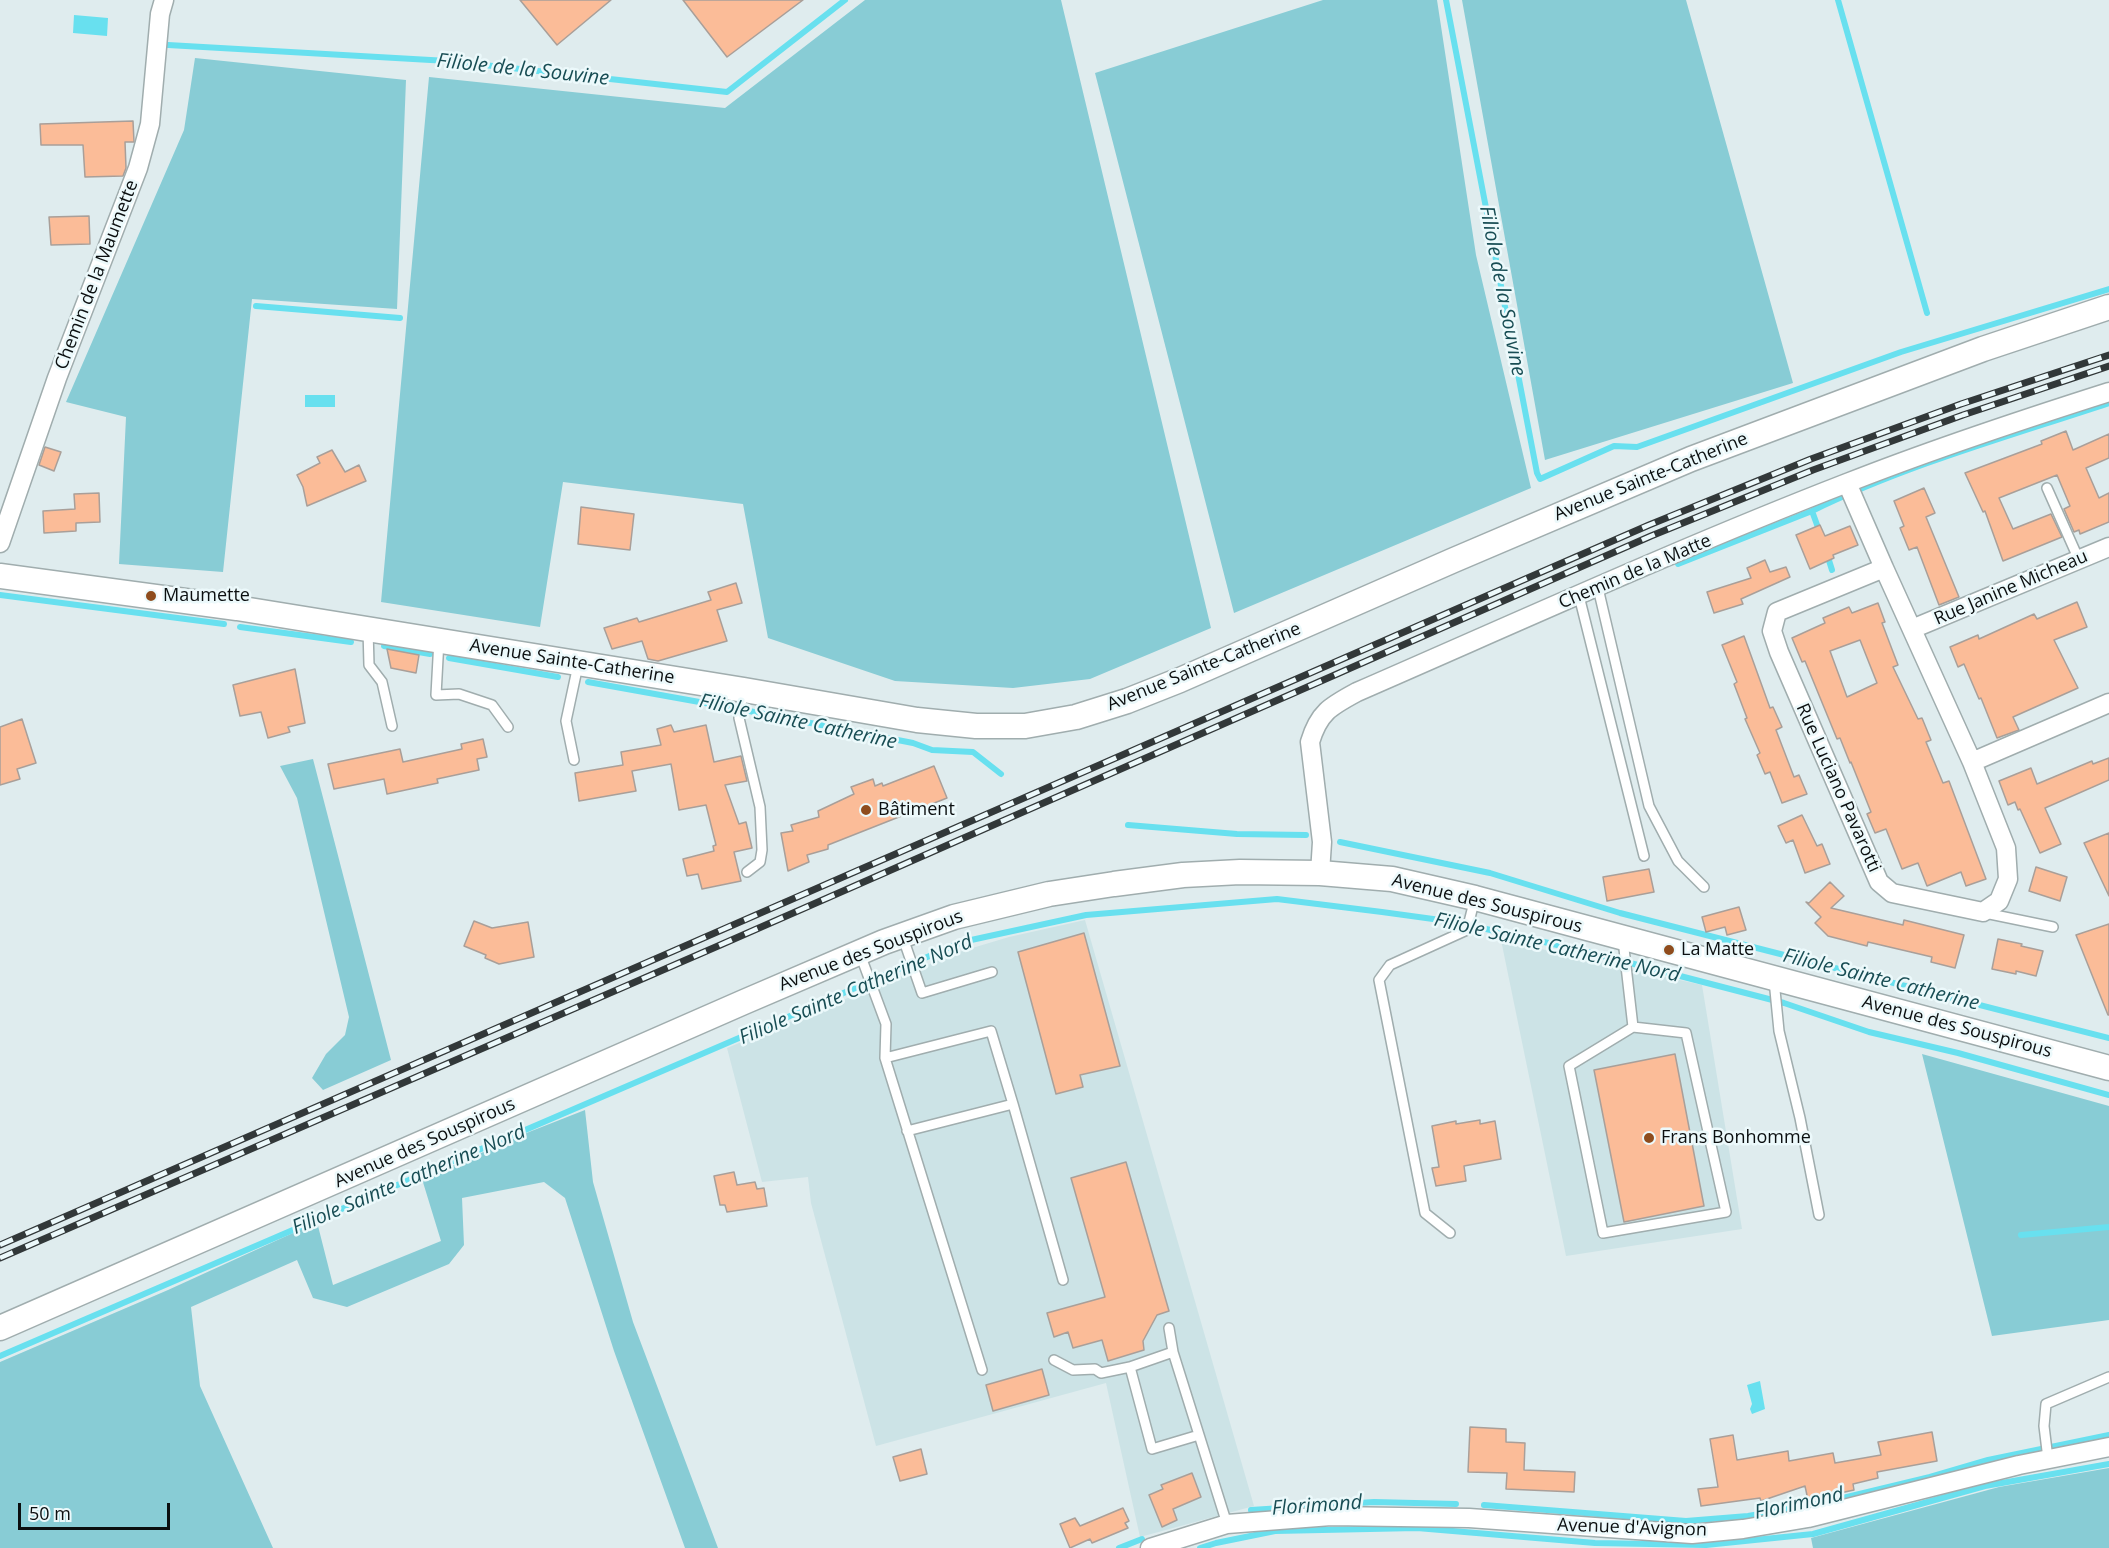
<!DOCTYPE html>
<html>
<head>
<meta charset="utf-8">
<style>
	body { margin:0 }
	#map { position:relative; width:2109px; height:1548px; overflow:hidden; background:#dfecee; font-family:"Open Sans",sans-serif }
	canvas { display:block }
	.scale { position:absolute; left:18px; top:1503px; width:152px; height:27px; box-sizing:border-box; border:3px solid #0b0f10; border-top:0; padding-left:8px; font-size:18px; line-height:21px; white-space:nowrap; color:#0b0f10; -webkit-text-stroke:4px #ecf9fb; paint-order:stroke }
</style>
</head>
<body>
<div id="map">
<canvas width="2109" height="1548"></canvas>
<div class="scale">50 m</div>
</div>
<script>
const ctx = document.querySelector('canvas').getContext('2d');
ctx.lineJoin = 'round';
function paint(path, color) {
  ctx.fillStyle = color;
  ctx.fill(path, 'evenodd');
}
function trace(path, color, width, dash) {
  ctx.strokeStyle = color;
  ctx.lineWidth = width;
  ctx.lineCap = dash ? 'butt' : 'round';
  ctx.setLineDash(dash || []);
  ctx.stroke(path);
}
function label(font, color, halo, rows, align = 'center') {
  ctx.font = font + ' "Open Sans",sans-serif';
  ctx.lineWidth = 5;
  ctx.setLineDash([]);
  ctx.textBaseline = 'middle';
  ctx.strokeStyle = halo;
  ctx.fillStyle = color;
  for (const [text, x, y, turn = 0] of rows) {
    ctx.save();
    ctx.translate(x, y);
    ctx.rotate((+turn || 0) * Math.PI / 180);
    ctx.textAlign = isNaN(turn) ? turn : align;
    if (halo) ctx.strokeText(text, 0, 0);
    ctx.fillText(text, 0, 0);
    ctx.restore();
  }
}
paint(new Path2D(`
	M1085,920L1254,1506L1140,1537L1106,1383L876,1446L811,1203L808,1177L762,1182L727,1048L959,952L1009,937Z
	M1501,940L1702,985L1742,1229L1566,1256Z`), '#cce3e6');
paint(new Path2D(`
	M865,0H1061L1211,628L1090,679L1013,688L895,681L768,638L743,504L563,482L540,627L381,602L429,77L725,108Z
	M1323,0H1437L1476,255L1531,488L1234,613L1095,73Z
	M1462,0H1686L1793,383L1545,460Z
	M195,58L406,80L397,309L252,299L223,572L119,564L126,417L66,402L184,130Z
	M313,759L391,1060L323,1090L312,1078L326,1054L345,1035L349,1017L297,798L280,766Z
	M1922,1054L2109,1106V1320L1992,1336Z
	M585,1110L593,1182L633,1322L718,1548H685L614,1351L565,1198L544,1182L462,1198L464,1245L449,1264L347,1307L313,1298L297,1260L191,1307L200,1386L273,1548H0V1362L168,1290L317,1222L333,1285L441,1241L422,1179L529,1132Z
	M2109,1468V1548H1813L1811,1538L1999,1487Z`), '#88ccd5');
paint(new Path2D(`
	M74,15L108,18L107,36L73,33Z
	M305,395H335V407H305Z
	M1760,1381L1765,1409L1752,1414L1750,1409L1752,1404L1747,1385Z`), '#68e0ef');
trace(new Path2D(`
	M1446,0L1537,473L1540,479L1614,446L1637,447L1901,352L2109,289
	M1838,0L1927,313
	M168,45L448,61L727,92L845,0
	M256,306L400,318
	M1812,511C1906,465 2010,436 2109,403
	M1827,554L1832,570
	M1678,564L1812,511L1820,533
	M0,595L224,624
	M240,627L351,642
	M384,646L430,654
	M449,658L558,677
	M588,682L744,710L913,743L932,750L973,752L1001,774
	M1128,825L1237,834L1306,835
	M1340,842L1490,873L1620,913L2109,1038
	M2021,1235L2109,1227
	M0,1356L962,942L1086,915L1277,899L1382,912L1455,922L1584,951L1784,1003L1869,1032L1958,1053L2109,1095
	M1484,1505L1686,1521L1748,1516L1818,1504L1930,1477L1988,1460L2109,1435
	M1251,1510L1374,1502L1456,1504
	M1119,1548L1142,1539
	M1200,1548L1216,1543L1275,1531L1417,1528L1595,1543L1706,1545L1813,1534L1985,1486L2109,1464`), '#68e0ef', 6);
const building = new Path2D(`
	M520,0H611L557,45Z
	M683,0H803L727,57Z
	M133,121L134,142H125L126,168L123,176L85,177L83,145H41L40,124Z
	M89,216L90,244L51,245L49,217Z
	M2066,431L2073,450L2109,434V458L2086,468L2099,498L2109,493V522L2080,534L2079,530L2074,532L2064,509L2070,506L2057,475L1999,498L2013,529L2051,514L2062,537L2003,561L1985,511L1983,512L1965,473L2042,444L2041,441Z
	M45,447L61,452L54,471L39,465Z
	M332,450L345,472L359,465L366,481L307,506L303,487L297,475L320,463L317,457Z
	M1924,488L1935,513L1926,517L1959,597L1939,605L1917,547L1909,550L1900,528L1904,526L1894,501Z
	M99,493L100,522L76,523V531L44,533L43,511L75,509L74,494Z
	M581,507L634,514L630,550L578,544Z
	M1820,525L1825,536L1850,526L1858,545L1833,555L1834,558L1810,569L1796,535Z
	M1765,560L1770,572L1786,567L1790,577L1741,599L1743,604L1714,613L1707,592L1751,578L1747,568Z
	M736,583L742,603L717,610L727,641L658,661L648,659L642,641L612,649L604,628L637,618L639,622L711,600L708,592Z
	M2077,602L2087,627L2054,640L2078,688L2013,717L2019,730L1997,738L1981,698L1979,699L1964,664L1958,667L1950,647L1978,635L1979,639L2034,614L2037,619Z
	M1878,603L1885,622L1882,623L1898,665L1893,667L1918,719L1922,718L1931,740L1926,742L1943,783L1949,781L1986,879L1966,886L1961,872L1927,886L1918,863L1902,869L1886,829L1875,833L1867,814L1871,812L1851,762L1850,763L1840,738L1837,739L1805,661L1802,662L1792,638L1825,623L1823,618L1849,607L1852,613ZM1860,640L1877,683L1847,697L1830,651Z
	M1744,636L1770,708L1773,707L1782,727L1776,730L1794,777L1799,775L1807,794L1782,803L1770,772L1765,774L1757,755L1760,753L1745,719L1747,718L1734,684L1737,682L1722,645Z
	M387,649L419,655L416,673L391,668Z
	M295,669L305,723L288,727L290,732L268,738L261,712L240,716L233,685Z
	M22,719L36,763L17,769L20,779L0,785V727Z
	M671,725L674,732L706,725L714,762L741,756L747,781L725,785L739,824L746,822L752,848L734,852L741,881L702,889L698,874L687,876L683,859L714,851L713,846L716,845L706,805L679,810L671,764L632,771L636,791L579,801L575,773L623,765L621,752L661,745L657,729Z
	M483,739L487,757L477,759L479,770L437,779L438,783L387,794L384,779L334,789L328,764L400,749L403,762L462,749L461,744Z
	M2109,758V780L2045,808L2061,844L2040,853L2020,809L2018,810L2015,802L2008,805L1999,781L2031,768L2037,784L2092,761L2093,764Z
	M934,766L947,798L828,845V849L807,855L809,862L788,871L781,833L793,831L791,825L819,817L818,811L854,794L851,787L873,779L875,786L882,783L883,786Z
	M1802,815L1817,846L1822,844L1830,864L1805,873L1793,840L1786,843L1778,826Z
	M2109,833V896L2084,843Z
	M2036,867L2067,877L2060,901L2029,891Z
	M1649,869L1654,892L1607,901L1603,877Z
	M1830,882L1844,896L1831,908L1903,925L1904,920L1964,935L1955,968L1931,962L1932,957L1868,942L1867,946L1828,936L1815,923L1821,917L1806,902L1809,903Z
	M1739,907L1746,930L1727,935L1725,927L1706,932L1702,917Z
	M474,921L492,928L528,922L534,957L499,964L485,958L486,955L464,946Z
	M2109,924V1015H2108L2076,935Z
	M1084,933L1120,1066L1080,1075L1083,1087L1056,1094L1018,952Z
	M1998,939L2022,944L2021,946L2043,951L2036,976L2016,971V974L1992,969Z
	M1675,1054L1704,1206L1624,1222L1594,1070Z
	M1480,1120V1124L1495,1121L1501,1159L1464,1166L1466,1181L1436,1186L1432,1168L1439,1167L1432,1126L1456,1121V1124Z
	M1126,1162L1169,1311L1157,1315L1143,1341L1144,1350L1108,1361L1102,1340L1073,1348L1068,1332L1054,1337L1047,1313L1105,1297L1071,1178Z
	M734,1172L737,1185L755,1182L757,1189L764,1188L767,1206L727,1212L725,1205H720L714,1176Z
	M1042,1369L1049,1395L993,1411L986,1385Z
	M1470,1427L1506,1429V1442L1525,1443L1524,1470L1575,1472L1574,1492L1506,1489L1507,1473L1468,1472Z
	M1932,1432L1937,1461L1877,1472L1878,1478L1853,1484L1854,1490L1808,1500L1805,1486L1761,1501L1760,1498L1701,1506L1698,1489L1718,1487L1710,1439L1733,1435L1737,1460L1788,1451L1789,1461L1833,1453L1835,1463L1881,1455L1878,1442Z
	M921,1449L927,1474L900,1481L893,1457Z
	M1192,1473L1201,1497L1173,1509L1177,1520L1162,1527L1149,1495L1163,1489L1161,1485Z
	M1123,1508L1129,1521L1125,1523L1128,1528L1092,1543L1090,1539L1070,1548L1060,1524L1075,1518L1080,1526Z`);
paint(building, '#fbbc98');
trace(building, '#a99f99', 1.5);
const lane = new Path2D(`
	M2047,488L2079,560
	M1598,588L1649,806L1678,861L1704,887
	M1579,596L1644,856
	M368,629L369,665L382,682L392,726
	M439,640L436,695L459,694L492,705L508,727
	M743,692L739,718L760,807L762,850L760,862L747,872
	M574,760L566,721L578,665
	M1985,913L2053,927
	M903,938L922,993L992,972
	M1623,940L1633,1027L1686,1033L1726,1212L1603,1233L1569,1066L1633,1027
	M860,954L886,1024L885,1058L982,1370
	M1774,980L1779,1031L1800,1118L1819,1215
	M885,1058L991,1031L1013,1104
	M907,1131L1013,1104L1063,1280
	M1450,1233L1425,1213L1379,980L1390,965L1467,930L1475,898
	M1169,1328L1173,1352
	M1054,1360L1073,1370L1095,1369L1101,1373L1130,1367
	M1199,1435L1152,1449L1130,1367L1173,1352L1227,1524
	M2048,1459L2044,1426L2046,1404L2109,1377`);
const street = new Path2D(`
	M1847,483L1884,568
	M0,543L57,378L138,168L150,124L160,14L164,0
	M1884,568L1972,762L2006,848L2008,879L1999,901L1983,912L1892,893L1879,882L1779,652L1772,631L1777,612Z
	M1912,629L2109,547
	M1972,762L2109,703
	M1320,873L1322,842L1310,742C1319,712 1331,706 1357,692C1520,621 1682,547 1847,483C1933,449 2021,420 2109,392
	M1150,1548L1227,1524L1331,1516L1469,1518L1692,1534L1743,1529L1808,1518L2019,1465L2109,1447`);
const secondary = new Path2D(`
	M0,576L237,608L744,690L917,720L976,726H1025L1076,717L1127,701L1180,680L1454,560L1691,459L1983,349L2109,307
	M0,1328L744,1002L884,942L954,917L1049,894L1114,884L1183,875L1240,872L1320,873L1392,879L1475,898L2109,1068`);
trace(lane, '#a0adae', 12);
trace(street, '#a0adae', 21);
trace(secondary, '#a0adae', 27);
trace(lane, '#fff', 9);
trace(street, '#fff', 18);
trace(secondary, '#fff', 24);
const rail = new Path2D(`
	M0,1245L1649,525L1811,459L1961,404L2109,355
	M0,1258L718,946L1651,536L1813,470L1963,415L2109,366`);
trace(rail, '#323839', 7);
trace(rail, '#ecf9fb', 4.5, [14]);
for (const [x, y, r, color] of [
	[151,596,6,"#8f4c1d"],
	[866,810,6,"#8f4c1d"],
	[1669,950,6,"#8f4c1d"],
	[1649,1138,6,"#8f4c1d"]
]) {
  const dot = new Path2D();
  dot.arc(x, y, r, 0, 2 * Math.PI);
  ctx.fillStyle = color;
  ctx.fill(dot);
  trace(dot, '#ecf9fb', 2);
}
label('18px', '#0b0f10', '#ecf9fb', [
	["Chemin de la Maumette",97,275,-69],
	["Avenue Sainte-Catherine",1651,477,-22],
	["Chemin de la Matte",1635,572,-23],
	["Rue Janine Micheau",2011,588,-23],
	["Avenue Sainte-Catherine",572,662,9],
	["Avenue Sainte-Catherine",1204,667,-22],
	["Rue Luciano Pavarotti",1838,788,66],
	["Avenue des Souspirous",1487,904,14],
	["Avenue des Souspirous",871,951,-21],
	["Avenue des Souspirous",1957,1027,15],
	["Avenue des Souspirous",425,1143,-24],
	["Avenue d'Avignon",1632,1528,2]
]);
label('18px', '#0b0f10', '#ecf9fb', [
	["Maumette",163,596],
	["Bâtiment",878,810],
	["La Matte",1681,950],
	["Frans Bonhomme",1661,1138]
], 'left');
label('italic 20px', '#184d54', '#ecf9fb', [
	["Filiole de la Souvine",523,70,6],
	["Filiole de la Souvine",1502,291,79],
	["Filiole Sainte Catherine",798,722,12],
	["Filiole Sainte Catherine Nord",1557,948,13],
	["Filiole Sainte Catherine",1881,980,14],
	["Filiole Sainte Catherine Nord",856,990,-23],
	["Filiole Sainte Catherine Nord",409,1180,-23],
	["Florimond",1799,1504,-12],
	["Florimond",1317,1506,-4]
]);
</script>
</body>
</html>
